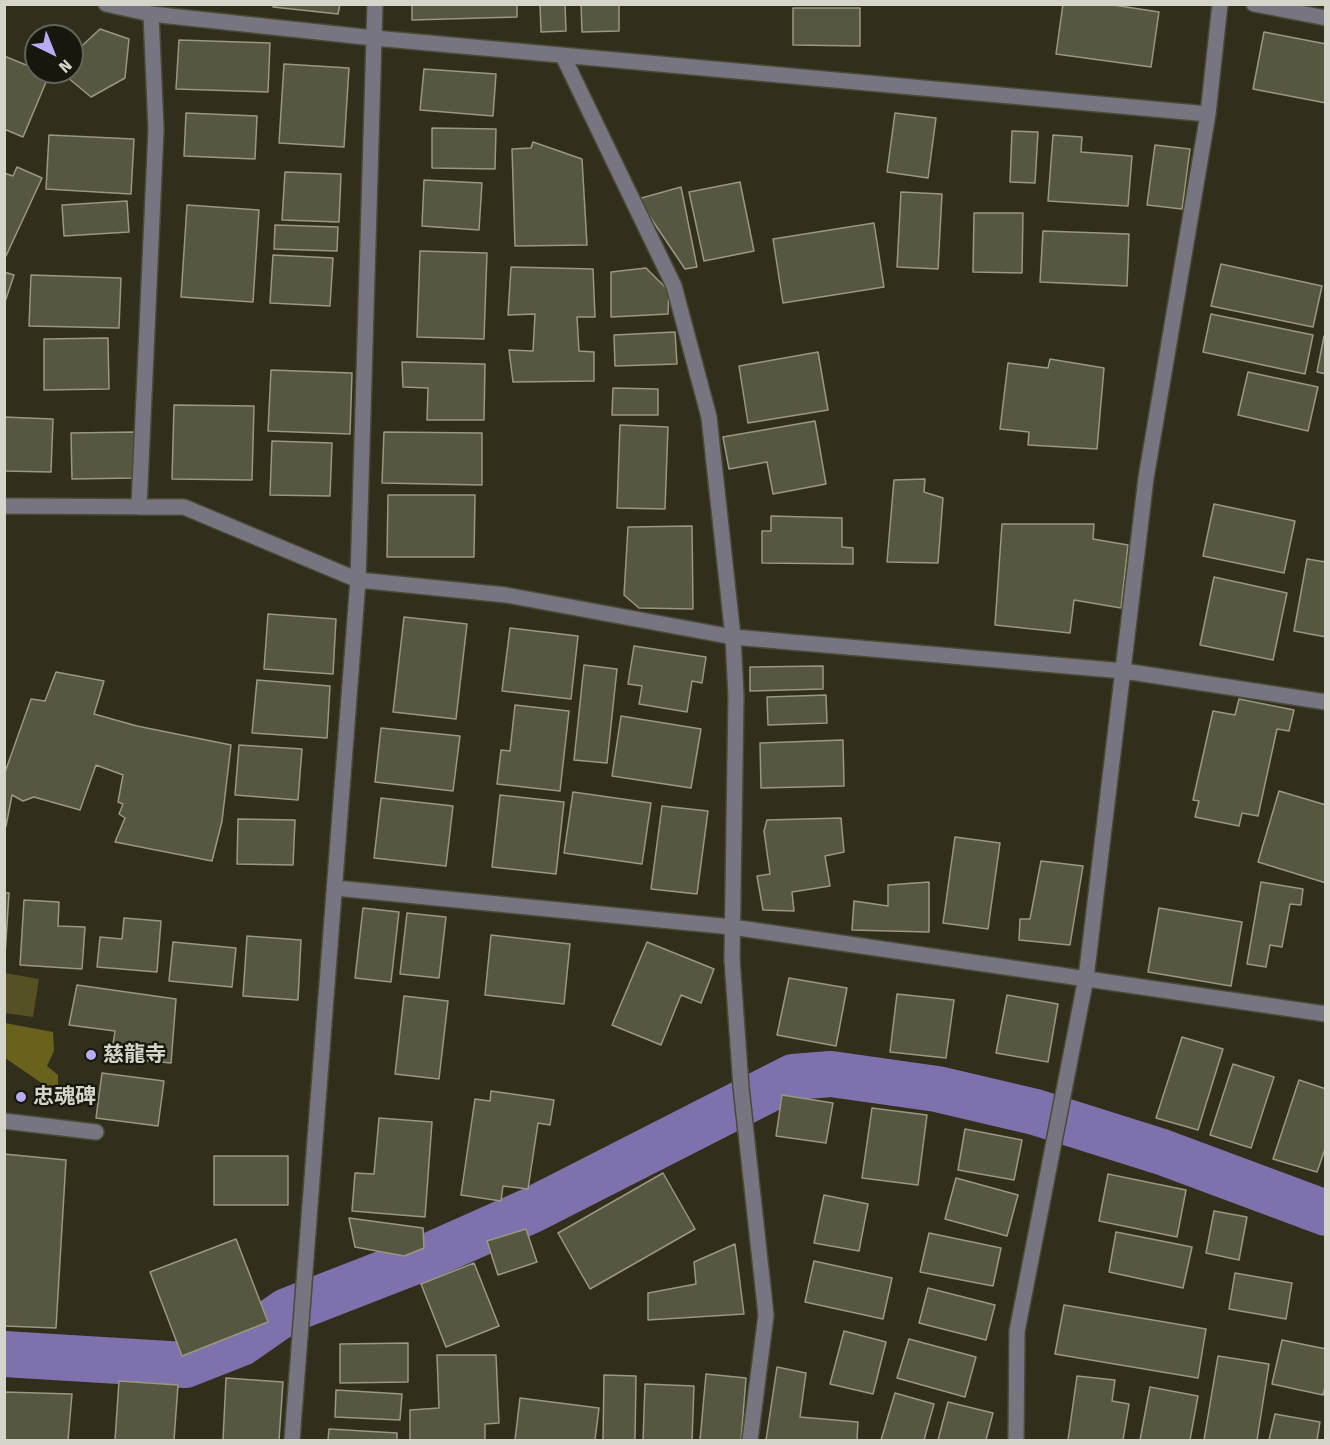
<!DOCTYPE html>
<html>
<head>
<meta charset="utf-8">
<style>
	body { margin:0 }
	#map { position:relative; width:1330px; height:1445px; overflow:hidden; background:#312f1c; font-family:"Fira Sans",sans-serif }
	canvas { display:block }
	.frame { position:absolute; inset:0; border:6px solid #d5d5c9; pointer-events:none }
	.north { position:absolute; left:24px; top:24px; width:60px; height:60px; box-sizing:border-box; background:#17170e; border:2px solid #636359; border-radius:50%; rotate:137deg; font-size:16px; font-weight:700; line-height:24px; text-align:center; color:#d5d5c9 }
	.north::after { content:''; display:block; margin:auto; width:21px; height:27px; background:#bbaaf6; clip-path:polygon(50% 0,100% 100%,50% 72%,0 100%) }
</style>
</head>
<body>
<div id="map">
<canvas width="1330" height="1445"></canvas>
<div class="frame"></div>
<div class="north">N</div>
</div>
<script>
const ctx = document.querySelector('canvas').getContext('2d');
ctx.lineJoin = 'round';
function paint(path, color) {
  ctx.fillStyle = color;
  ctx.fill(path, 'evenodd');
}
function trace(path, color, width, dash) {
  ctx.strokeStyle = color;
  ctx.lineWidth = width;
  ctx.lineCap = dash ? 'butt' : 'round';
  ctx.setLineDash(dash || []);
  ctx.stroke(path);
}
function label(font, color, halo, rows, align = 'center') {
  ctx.font = font + ' "Fira Sans","Noto Sans JP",sans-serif';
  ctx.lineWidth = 4.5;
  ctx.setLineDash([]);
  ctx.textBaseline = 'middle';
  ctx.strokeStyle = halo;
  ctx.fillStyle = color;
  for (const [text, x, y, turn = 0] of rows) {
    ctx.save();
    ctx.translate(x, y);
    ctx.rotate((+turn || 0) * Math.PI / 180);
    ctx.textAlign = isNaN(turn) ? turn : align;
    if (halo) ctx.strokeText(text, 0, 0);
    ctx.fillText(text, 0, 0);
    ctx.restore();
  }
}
paint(new Path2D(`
	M5,973L39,979L33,1017L5,1013Z`), '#555122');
paint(new Path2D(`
	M5,1023L53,1032L54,1051L47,1066L58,1075V1085L46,1086L5,1058Z`), '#68621d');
trace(new Path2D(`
	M4,1354L185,1365L241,1343L287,1311L431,1255L532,1210L793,1077L831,1074L937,1089L1035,1112L1162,1152L1326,1213`), '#7f71ac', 46);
const building = new Path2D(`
	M273,4H340L338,14L273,7Z
	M412,4H517V17L412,20Z
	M540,4H565L566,31L541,32Z
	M581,4H619V31L582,32Z
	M1063,4H1107L1159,12L1151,67L1056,54Z
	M793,8H860V46L793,45Z
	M100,29L129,39L125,78L91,97L61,72H72V55Z
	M1264,32L1326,44V103L1253,89Z
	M179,40L270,43L268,92L176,89Z
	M4,56L36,69V72L49,75L23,137L4,129Z
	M284,64L349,68L344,147L279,143Z
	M424,69L496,74L493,116L420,110Z
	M186,113L257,116L255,159L184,156Z
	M895,113L936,118L928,178L887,172Z
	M432,128L496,129L495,169L432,168Z
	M1012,131L1038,132L1035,183L1010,182Z
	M49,135L134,139L131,194L46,189Z
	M1053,135L1082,137L1081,152L1132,156L1128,206L1048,201Z
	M533,142L582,159L587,245L515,246L512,149L531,148Z
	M1155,145L1190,149L1182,209L1147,205Z
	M17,167L42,178L6,256H4V173L13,176Z
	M285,172L341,174L339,222L282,220Z
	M424,180L482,183L479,230L422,226Z
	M740,182L754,251L704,261L689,192Z
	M681,187L697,267L685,269L638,199Z
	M901,192L942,194L938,269L897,267Z
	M127,201L129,232L64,236L62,205Z
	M187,205L259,210L253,302L181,297Z
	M974,213H1023L1022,273L973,272Z
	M874,223L884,287L783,303L773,239Z
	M275,225L338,227L337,251L274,249Z
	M1043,231L1129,234L1127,286L1040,282Z
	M420,251L487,253L484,339L417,337Z
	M273,255L333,258L330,306L270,303Z
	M1221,264L1322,286L1313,327L1211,306Z
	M511,267L593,269L595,317H577L579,351L594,352V381L513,382L509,350L533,351L535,314L508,315Z
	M646,268L669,291L668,314L611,317V272Z
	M4,272L14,275L4,305Z
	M31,275L121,278L119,328L29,326Z
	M1211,314L1313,335L1305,374L1203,352Z
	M675,332L677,364L615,366L614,335Z
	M1324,336H1326V374L1317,372Z
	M108,338L109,389L44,390V339Z
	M818,352L828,410L748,423L739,366Z
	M1050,359L1104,368L1097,449L1028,445L1029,432L1000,429L1008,363L1048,368Z
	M402,362L485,364L484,420H427L428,388L403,387Z
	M271,370L352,373L350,434L268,431Z
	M1248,372L1318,387L1308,431L1238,415Z
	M613,388L658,389V415H612Z
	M174,405L254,406L252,480L172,479Z
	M4,417L53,419L51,472L4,471Z
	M815,421L826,484L773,494L767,462L729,469L723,437Z
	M620,425L668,427L665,509L617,508Z
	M136,432V478L72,479L71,433Z
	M384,432L482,433V485L382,483Z
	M272,441L332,443L330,496L270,495Z
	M925,479L924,492L943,498L938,563L887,562L894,480Z
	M388,495H475L474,557H387Z
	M1214,504L1295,521L1284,573L1203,556Z
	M771,516L842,518V547L853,548V564L762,563V531H771Z
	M1002,524H1094L1093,539L1128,545L1121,608L1074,600L1070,633L995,625Z
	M692,526L693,609L639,608L624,595L628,527Z
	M1307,559L1326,562V637L1294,631Z
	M1214,577L1287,593L1273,660L1200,645Z
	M268,614L336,619L333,674L264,669Z
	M404,617L467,624L456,719L393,712Z
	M510,628L578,636L571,699L502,691Z
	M634,646L706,657L702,683L692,681L687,712L639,704L642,686L628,684Z
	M584,665L617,669L607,763L574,760Z
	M823,666V689L750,691V667Z
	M56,672L104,681L94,714L137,726L231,745L222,821L212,861L115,842L125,818L119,814L123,804L118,802L123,775L96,765L80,810L34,797L23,801L12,795L6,826H4V775L31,699L45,701Z
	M257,680L330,686L327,738L252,733Z
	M826,695L827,723L768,725L767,697Z
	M1239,699L1294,710L1289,731L1277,729L1258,816L1242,813L1239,826L1195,817L1199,801L1193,800L1213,711L1235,715Z
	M515,705L569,711L560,791L497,784L501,750L510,751Z
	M621,716L701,729L691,788L612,776Z
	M381,728L460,736L453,791L375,782Z
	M843,740L844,786L761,788L760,743Z
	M239,745L302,749L298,800L235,795Z
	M1279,791L1326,805V883L1258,862Z
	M573,792L651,803L642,864L564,853Z
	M500,795L564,802L556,874L492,867Z
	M381,798L453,806L446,866L374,858Z
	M662,806L708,811L697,894L651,889Z
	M841,818L844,852L825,856L830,886L792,892L794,911L763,910L757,876L770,874L764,831L767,820Z
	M238,819L295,820L293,865L237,864Z
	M955,837L1000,843L988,929L943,923Z
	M1041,861L1083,866L1070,945L1019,940L1020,919H1030Z
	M929,882V932L852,930L854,901L888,906V885Z
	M1261,882L1303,889L1301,905L1290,904L1282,947L1270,945L1266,967L1247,964Z
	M4,893H9L5,956H4Z
	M24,900L59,902L58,926L85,927L82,969L20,965Z
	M363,908L399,912L391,982L355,978Z
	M1159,908L1242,922L1231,986L1148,972Z
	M407,913L446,917L439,978L400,974Z
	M124,918L161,921L157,972L97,967L100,937L122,939Z
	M491,935L570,944L564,1004L485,995Z
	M247,936L301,940L298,1000L243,996Z
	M173,942L236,948L232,987L169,981Z
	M647,942L714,969L701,1003L681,995L661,1045L612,1025Z
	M789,978L847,988L836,1046L777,1035Z
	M77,985L176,999L171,1063L111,1057L115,1031L69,1025Z
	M897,994L954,1000L946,1058L890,1052Z
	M1007,995L1058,1004L1048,1062L996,1053Z
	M404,996L448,1001L439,1079L395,1074Z
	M1182,1037L1223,1049L1198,1130L1156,1118Z
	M1233,1064L1274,1077L1251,1148L1210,1135Z
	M102,1073L164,1081L158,1126L96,1118Z
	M1299,1080L1326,1089V1146L1317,1172L1273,1159Z
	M491,1091L554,1100L550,1125L538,1123L528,1189L503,1186L501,1201L461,1195L475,1099L490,1101Z
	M782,1095L833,1103L826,1143L776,1136Z
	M872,1108L927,1115L918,1185L862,1178Z
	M379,1118L432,1122L425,1217L352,1211L355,1173L374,1174Z
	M965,1129L1022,1140L1014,1180L958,1170Z
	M4,1154L66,1160L56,1328L4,1326Z
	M214,1156H288V1205H214Z
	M663,1173L695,1229L590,1289L558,1233Z
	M1108,1174L1186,1190L1177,1237L1099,1221Z
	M956,1178L1018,1195L1007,1236L945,1219Z
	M824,1195L868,1204L859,1251L814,1243Z
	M1214,1211L1247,1217L1239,1260L1206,1253Z
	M349,1218L423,1228L424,1248L404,1256L355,1247Z
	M526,1229L537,1262L498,1275L487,1241Z
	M1116,1232L1192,1247L1183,1288L1109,1272Z
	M929,1233L1001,1248L993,1286L920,1272Z
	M236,1239L268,1322L182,1356L150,1272Z
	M735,1244L744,1314L648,1320V1293L696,1284L694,1262Z
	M814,1261L892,1278L883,1319L805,1302Z
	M474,1263L499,1326L446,1347L421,1284Z
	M1235,1273L1292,1283L1286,1319L1229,1309Z
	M928,1288L995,1305L986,1340L919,1323Z
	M1064,1305L1206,1329L1198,1378L1055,1354Z
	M844,1331L886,1342L873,1394L830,1384Z
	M909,1339L976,1357L965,1397L897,1378Z
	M1282,1340L1326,1349V1383L1323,1395L1272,1384Z
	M408,1343V1382L340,1383V1344Z
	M437,1355H496L499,1423L485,1424V1440H410V1410L439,1408Z
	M1218,1356L1269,1364L1257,1440H1204Z
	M777,1367L806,1373L800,1417L858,1422L857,1440H766Z
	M706,1374L746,1378L741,1440H700Z
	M604,1375L636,1376L635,1440H603Z
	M1077,1376L1115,1380L1112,1401L1129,1404L1123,1440H1068Z
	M226,1378L283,1382L279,1440H223Z
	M119,1381L178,1385L174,1440H115Z
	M645,1384L694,1386L692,1440H643Z
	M1150,1387L1198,1396L1190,1440H1140Z
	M336,1390L402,1394L400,1420L335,1417Z
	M4,1392L72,1394L68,1440H4Z
	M895,1393L934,1404L924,1440H881Z
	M520,1398L599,1408L595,1440H515Z
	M948,1402L993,1413L986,1440H938Z
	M1275,1414L1320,1422L1317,1440H1269Z
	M329,1429L397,1433V1440H328Z`);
paint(building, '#575641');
trace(building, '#999881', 1.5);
const minor = new Path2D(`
	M106,4L151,14L374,38L1208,114
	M1254,4L1326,18
	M563,56L674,286L709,417L733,637L736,696L732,959L741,1087L766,1315L750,1440
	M4,506L184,507L358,580L506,595L733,637L1124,671L1326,702
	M139,507L156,129L151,14
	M335,888L732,927L1326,1014
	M4,1121L96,1132
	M292,1440L358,580L375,4
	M1016,1440L1017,1331L1086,978L1146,478L1208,114L1220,4`);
trace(minor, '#4b4a38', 18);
trace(minor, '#77757f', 15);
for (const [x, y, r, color] of [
	[91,1055,6,"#bbaaf6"],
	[21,1097,6,"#bbaaf6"]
]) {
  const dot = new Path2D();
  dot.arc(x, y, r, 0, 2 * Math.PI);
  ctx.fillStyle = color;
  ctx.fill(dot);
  trace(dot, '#17170e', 2);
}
label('bold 21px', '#d5d5c9', '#17170e', [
	["慈龍寺",103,1055],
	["忠魂碑",33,1097]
], 'left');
</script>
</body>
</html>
